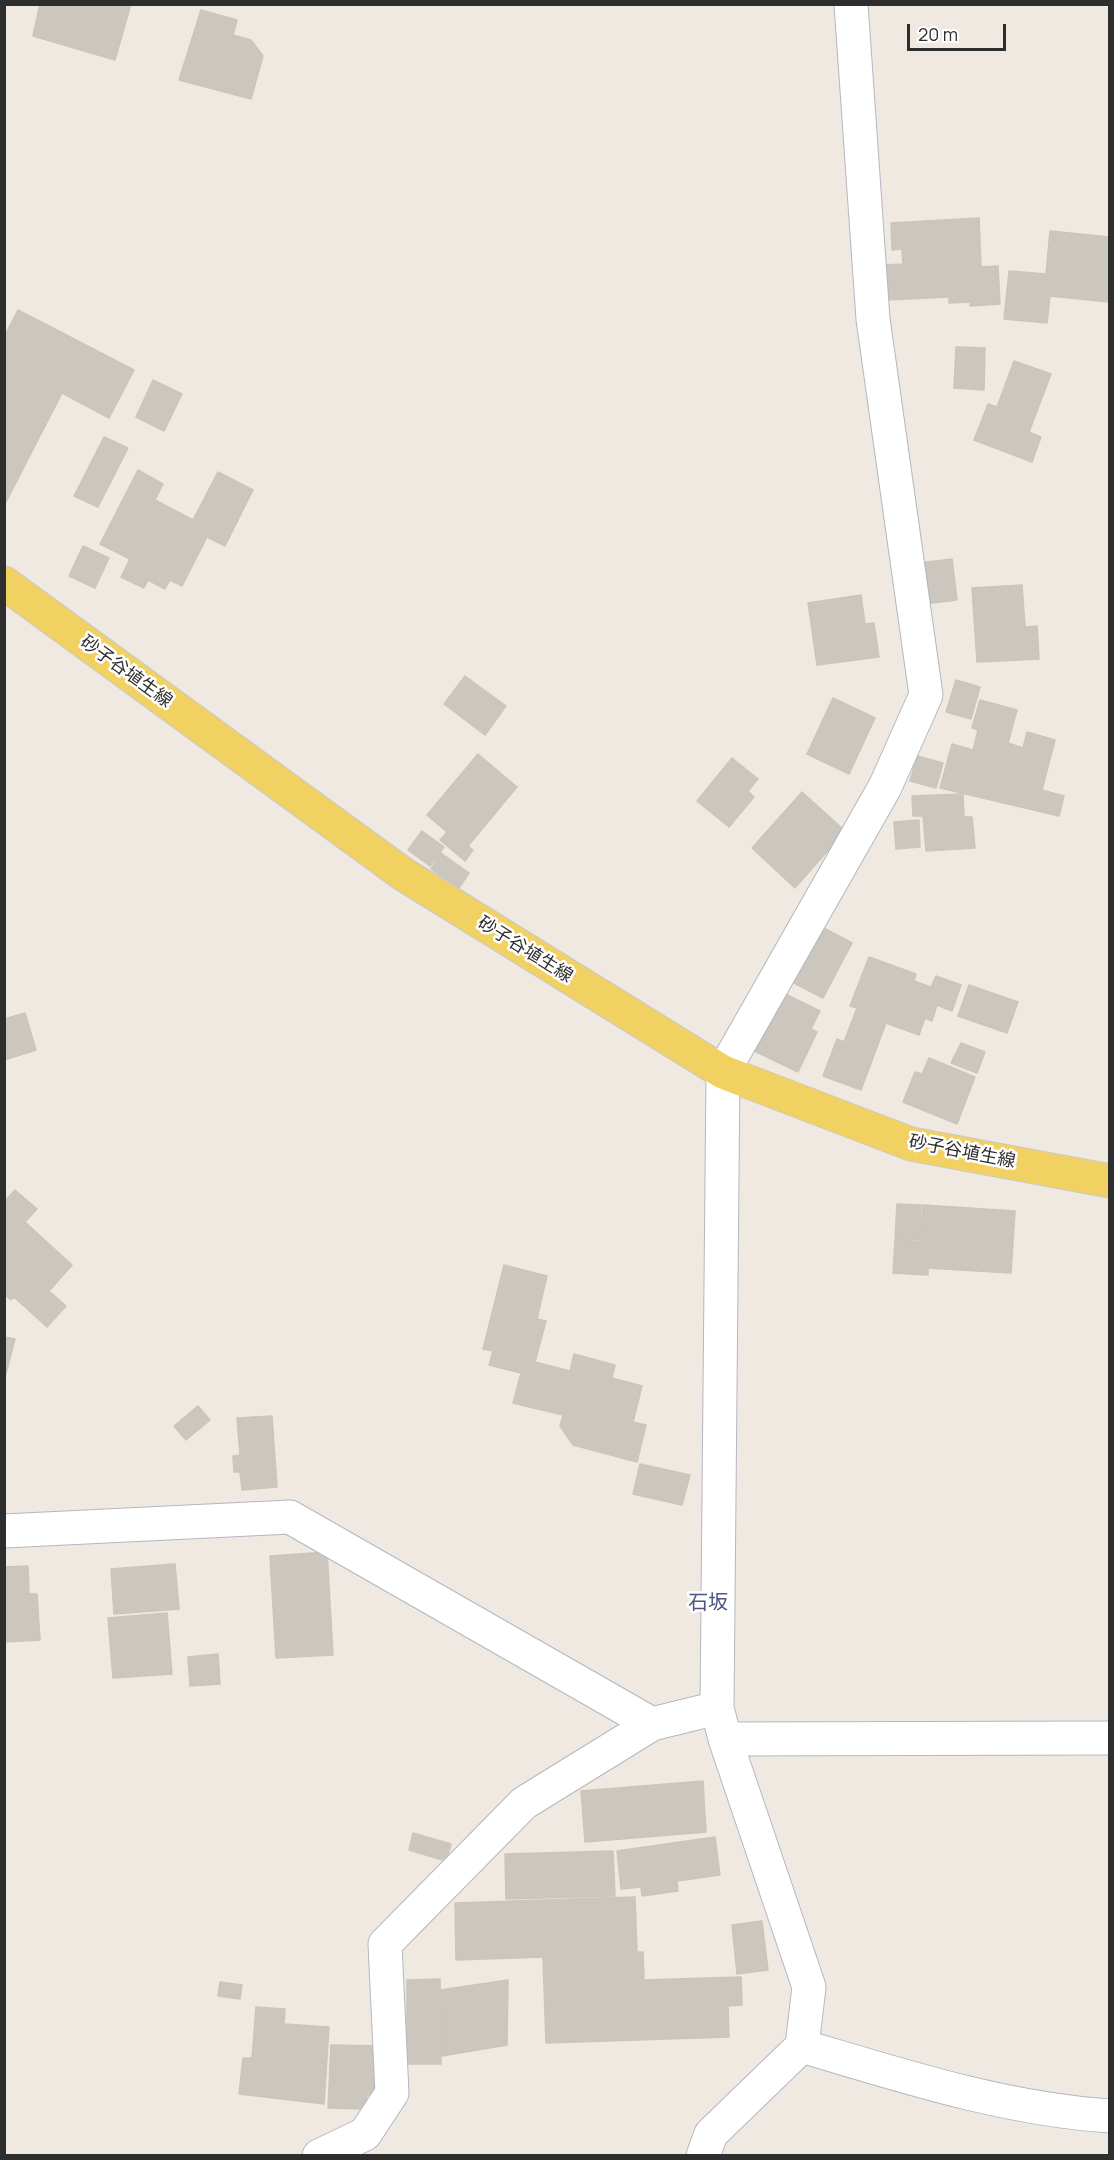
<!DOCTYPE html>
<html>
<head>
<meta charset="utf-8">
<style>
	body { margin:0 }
	#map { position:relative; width:1114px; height:2160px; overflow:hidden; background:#efe9e1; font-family:Manrope,sans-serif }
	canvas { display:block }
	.frame { position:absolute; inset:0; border:6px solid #2e2e2e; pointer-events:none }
	.scale { position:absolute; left:907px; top:24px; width:99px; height:27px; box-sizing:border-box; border:3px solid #2e2e2e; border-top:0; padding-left:8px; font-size:18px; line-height:21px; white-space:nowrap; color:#2e2e2e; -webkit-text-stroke:4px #fff; paint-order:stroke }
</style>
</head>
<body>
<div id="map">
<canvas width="1114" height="2160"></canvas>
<div class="frame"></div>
<div class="scale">20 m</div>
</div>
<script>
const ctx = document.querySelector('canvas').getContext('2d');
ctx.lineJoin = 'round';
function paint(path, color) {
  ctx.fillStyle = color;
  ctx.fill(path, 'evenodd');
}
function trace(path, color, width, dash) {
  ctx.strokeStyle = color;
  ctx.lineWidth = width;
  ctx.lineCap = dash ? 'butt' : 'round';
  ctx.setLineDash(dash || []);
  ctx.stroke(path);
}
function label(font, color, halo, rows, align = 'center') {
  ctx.font = font + ' Manrope,"Noto Sans JP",sans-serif';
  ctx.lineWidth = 5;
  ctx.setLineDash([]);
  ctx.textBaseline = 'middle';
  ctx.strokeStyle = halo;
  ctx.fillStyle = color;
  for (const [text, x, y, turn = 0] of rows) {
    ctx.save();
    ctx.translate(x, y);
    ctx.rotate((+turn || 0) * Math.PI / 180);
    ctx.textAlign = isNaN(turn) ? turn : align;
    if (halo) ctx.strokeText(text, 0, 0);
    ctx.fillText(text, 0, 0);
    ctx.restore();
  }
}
const building = new Path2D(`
	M40,4H131L115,60L33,36Z
	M201,10L237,20L233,35L251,40L263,56L251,99L179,80Z
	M979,218L981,267L998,266L1000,304L970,306V302L949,303V297L887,300L885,265L903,264L902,249L892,250L891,223Z
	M1050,231L1110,237L1109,302L1050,296L1047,323L1004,319L1009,271L1046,274Z
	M18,310L134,370L109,418L62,393L4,506V337Z
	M956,347L985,348L984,390L954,388Z
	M1014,361L1051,374L1029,432L1041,437L1032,462L974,440L988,404L997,407Z
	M153,380L182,394L164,431L136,417Z
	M104,437L128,448L98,507L74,496Z
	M138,470L163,484L155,500L193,520L218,472L253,490L225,546L207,537L182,586L170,580L165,589L148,580L144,588L121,577L130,559L100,544Z
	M83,546L109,558L95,588L69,576Z
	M952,559L957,600L924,604L919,563Z
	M1022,585L1025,627L1037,626L1039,659L977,662L972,588Z
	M861,595L865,624L874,623L879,657L817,665L808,603Z
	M465,676L506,706L485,735L444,704Z
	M956,680L980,687L971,719L946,712Z
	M833,698L875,718L849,774L807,754Z
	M980,700L1017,710L1008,743L1023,748L1027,732L1055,740L1042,790L1064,796L1059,816L940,788L952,744L973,750L978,730L972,728Z
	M478,754L517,787L468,846L473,850L465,861L440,840L447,832L427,815Z
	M917,756L943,763L936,788L910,781Z
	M732,758L758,779L748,791L754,797L729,827L697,801Z
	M802,792L845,831L795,888L752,848Z
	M963,794L964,817H972L975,848L926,851L923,816H913L912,796Z
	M919,820L920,847L896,849L894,822Z
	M422,831L444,847L430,866L408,850Z
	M441,853L469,873L459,888L431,869Z
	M820,926L852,943L823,998L790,981Z
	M869,957L916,974L914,981L931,987L936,976L961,985L952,1011L937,1005L932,1021L925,1018L919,1035L886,1023L861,1090L823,1076L837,1039L844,1042L857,1008L850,1006Z
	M969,985L1018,1002L1007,1033L958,1016Z
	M773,988L820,1011L811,1029L817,1032L798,1072L744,1046Z
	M25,1013L36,1050L4,1060V1019Z
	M961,1043L985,1052L977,1073L951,1063Z
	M929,1058L975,1077L957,1124L903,1102L915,1072L922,1074Z
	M15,1190L37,1209L25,1222L72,1265L49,1291L66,1306L47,1327L14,1297L11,1300L4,1294V1202Z
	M897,1204L921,1205L919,1240L895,1239Z
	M923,1205L1015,1211L1011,1273L928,1268V1275L893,1273L895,1240L920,1242Z
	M504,1265L547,1276L537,1319L546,1321L535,1362L570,1371L574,1354L615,1365L612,1378L642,1386L633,1422L646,1425L637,1462L573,1445L560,1426L563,1415L513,1403L521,1373L489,1365L493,1351L483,1349Z
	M4,1337L15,1339L4,1381Z
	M198,1406L210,1420L186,1440L174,1426Z
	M272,1416L277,1487L242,1490L240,1472H234L233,1456L240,1455L237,1418Z
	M640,1464L690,1475L682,1505L633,1494Z
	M327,1552L333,1655L276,1658L270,1556Z
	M175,1564L179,1609L114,1614L111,1569Z
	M28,1566L29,1594H37L40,1640L4,1642V1567Z
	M167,1613L172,1674L113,1678L108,1618Z
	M218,1654L220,1684L190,1686L188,1657Z
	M703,1781L706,1832L585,1842L581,1791Z
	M413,1833L451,1844L446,1861L409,1850Z
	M715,1837L720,1875L677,1881L678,1891L642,1896L641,1887L621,1889L617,1851Z
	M613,1851L615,1896L506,1899L505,1854Z
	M635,1897L637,1952H643L644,1980L741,1977L742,2005L728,2006L729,2037L546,2043L543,1957L456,1960L455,1903Z
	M762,1921L768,1970L737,1974L732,1925Z
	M440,1979L441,2064H407V1980Z
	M508,1980L507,2045L442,2056L440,1990Z
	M220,1982L242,1985L240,1999L218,1996Z
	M256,2007L285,2009L284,2024L329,2027L324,2104L239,2094L243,2058H252Z
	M331,2045L379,2046L378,2095H367L366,2109L328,2108Z`);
paint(building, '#cbc7bf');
trace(building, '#cbc5ba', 1.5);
const minor = new Path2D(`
	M4,1531L290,1517L652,1724L717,1708
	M725,1739L1110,1738
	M802,2046C903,2076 1004,2109 1110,2116
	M319,2156L365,2134L392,2093L385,1944L524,1803L652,1724
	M703,2156L711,2134L802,2046L809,1987L725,1739L717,1708L723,1072L885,787L926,695L873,319L851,4`);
const major = new Path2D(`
	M4,583L403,874L723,1072L911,1144L1110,1181`);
trace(minor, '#b4b7c1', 35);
trace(major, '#c9c9c9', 35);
trace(minor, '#fff', 33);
trace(major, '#f2d163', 33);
label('18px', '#2e2e2e', '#fff', [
	["砂子谷埴生線",126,672,36],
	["砂子谷埴生線",525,950,32],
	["砂子谷埴生線",962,1152,11]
]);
label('20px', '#4d5680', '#fff', [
	["石坂",708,1603]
]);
</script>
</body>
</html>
